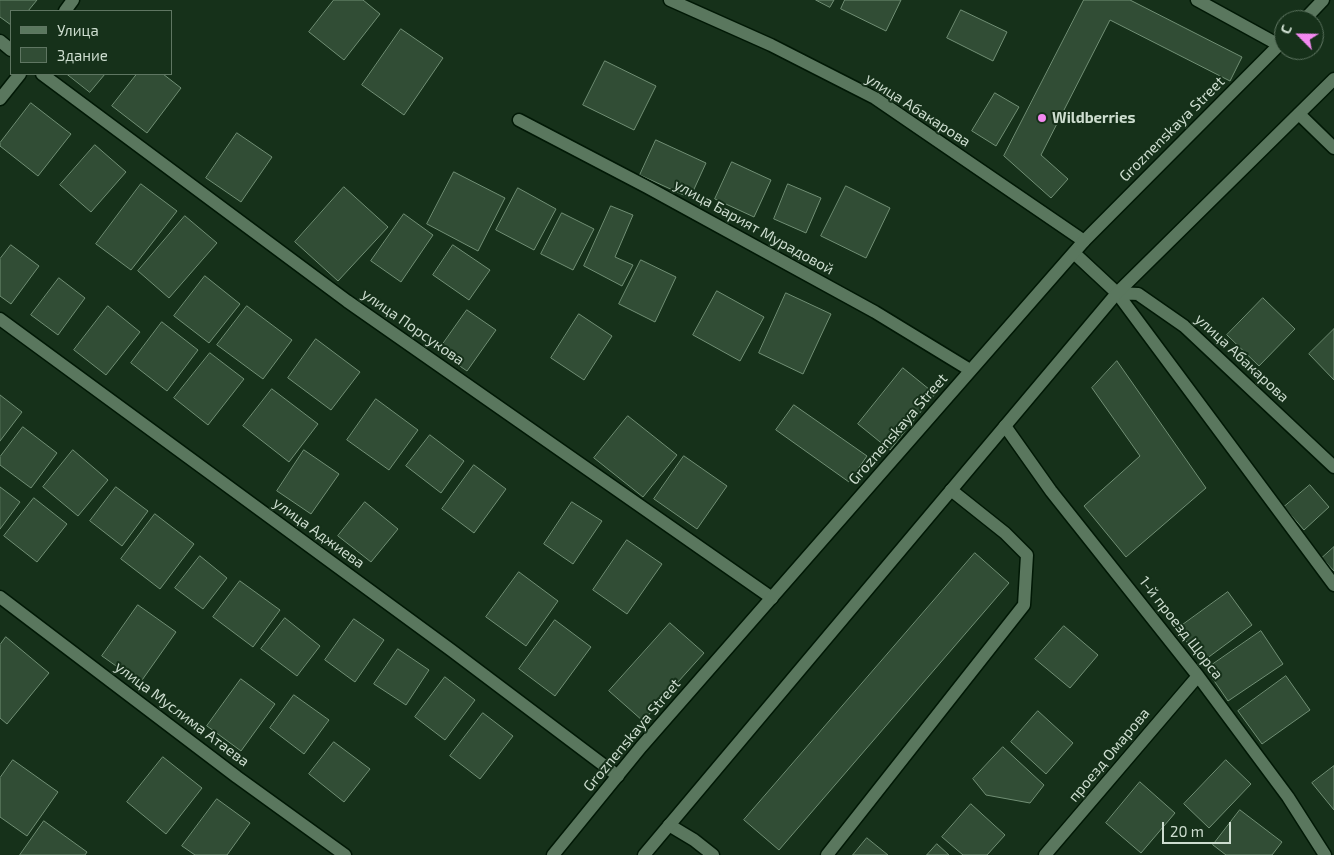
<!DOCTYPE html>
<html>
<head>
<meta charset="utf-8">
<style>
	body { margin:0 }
	#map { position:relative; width:1334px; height:855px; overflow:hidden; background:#16311a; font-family:"Exo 2",sans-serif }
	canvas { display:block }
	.legend { position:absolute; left:10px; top:10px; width:162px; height:65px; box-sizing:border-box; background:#16311a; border:1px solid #5f7662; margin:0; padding:6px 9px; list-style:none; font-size:15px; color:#cdddcf }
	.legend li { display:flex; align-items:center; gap:10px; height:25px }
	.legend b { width:25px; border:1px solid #5f7662 }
	.north { position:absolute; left:1274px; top:10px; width:50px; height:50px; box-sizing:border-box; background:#16311a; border:1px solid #5f7662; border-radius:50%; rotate:293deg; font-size:14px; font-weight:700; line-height:20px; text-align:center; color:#cdddcf }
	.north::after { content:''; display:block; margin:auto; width:18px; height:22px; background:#f389f1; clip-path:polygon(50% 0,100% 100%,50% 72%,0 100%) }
	.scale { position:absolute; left:1162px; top:822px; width:69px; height:22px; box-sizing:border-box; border:2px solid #cdddcf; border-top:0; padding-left:6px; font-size:15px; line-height:18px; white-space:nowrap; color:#cdddcf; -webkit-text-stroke:4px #16311a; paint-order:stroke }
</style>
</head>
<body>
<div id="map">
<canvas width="1334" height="855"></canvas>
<ul class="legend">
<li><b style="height:6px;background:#5a775e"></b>Улица</li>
<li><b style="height:14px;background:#314d35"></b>Здание</li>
</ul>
<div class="north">С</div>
<div class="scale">20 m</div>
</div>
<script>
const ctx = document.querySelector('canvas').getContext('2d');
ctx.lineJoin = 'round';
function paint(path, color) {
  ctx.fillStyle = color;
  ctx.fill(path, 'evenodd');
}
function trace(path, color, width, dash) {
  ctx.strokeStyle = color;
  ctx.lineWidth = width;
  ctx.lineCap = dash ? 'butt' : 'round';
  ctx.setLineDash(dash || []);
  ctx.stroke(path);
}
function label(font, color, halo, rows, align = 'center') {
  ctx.font = font + ' "Exo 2",sans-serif';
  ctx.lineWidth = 4;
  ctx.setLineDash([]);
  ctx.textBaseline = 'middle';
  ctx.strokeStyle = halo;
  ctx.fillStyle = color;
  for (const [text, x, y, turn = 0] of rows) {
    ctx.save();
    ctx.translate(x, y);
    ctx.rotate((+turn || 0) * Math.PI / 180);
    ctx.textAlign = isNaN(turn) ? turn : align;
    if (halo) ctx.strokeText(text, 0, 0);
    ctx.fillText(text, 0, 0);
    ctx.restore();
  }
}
const building = new Path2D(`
	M0,0H37L28,11H11V25L0,17Z
	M334,0H363L380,14L344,60L309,32Z
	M816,0H834L830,7Z
	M845,0H901L886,31L841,9Z
	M1084,0H1130L1242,57L1230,81L1110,20L1041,155L1068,179L1051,198L1004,156Z
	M961,10L1007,32L993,61L947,38Z
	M401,29L443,58L404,115L362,85Z
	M605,61L656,86L634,130L583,105Z
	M67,74H105L90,92Z
	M137,74H163L181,88L147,133L112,106Z
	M995,93L1019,107L996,146L972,131Z
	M31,103L71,134L38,176L0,146V143Z
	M237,133L272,157L241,202L206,178Z
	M656,140L706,163L690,198L640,175Z
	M95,145L126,172L91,212L60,185Z
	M732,162L771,180L754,217L715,199Z
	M454,172L505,198L478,251L427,224Z
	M141,184L177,211L131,270L96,244Z
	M788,184L821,198L806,233L774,219Z
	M846,186L890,208L866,258L821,236Z
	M344,187L388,227L338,281L295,242Z
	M518,188L556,209L534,250L496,230Z
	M611,206L633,215L615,257L633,265L622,286L584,266Z
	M562,213L594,229L573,270L541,254Z
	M404,214L433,235L401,282L371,261Z
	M185,216L217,243L169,298L138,271Z
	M11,245L39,266L11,304L0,296V259Z
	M453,245L490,270L469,300L433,275Z
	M641,260L676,277L655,322L619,304Z
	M205,276L240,304L209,343L174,316Z
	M59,278L85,298L58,335L31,315Z
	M717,291L764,317L740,361L693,335Z
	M786,293L831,314L803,374L759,353Z
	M1263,298L1295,329L1259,366L1227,335Z
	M108,306L140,332L106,375L74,350Z
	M247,306L292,340L263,379L217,345Z
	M467,310L496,330L467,371L438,351Z
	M579,314L612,336L584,380L551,358Z
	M162,322L198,350L167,391L131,363Z
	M1334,329V380L1309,354Z
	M316,339L360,372L331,410L288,378Z
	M210,353L244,379L208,425L174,398Z
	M1117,361L1206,488L1126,557L1084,506L1140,456L1092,388Z
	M903,368L935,394L890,450L858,424Z
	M272,389L318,424L289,462L243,426Z
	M0,395L22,412L0,441Z
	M376,399L418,430L389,470L347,440Z
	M794,405L867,456L849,482L776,430Z
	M628,416L677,455L643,497L594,458Z
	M23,427L57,453L31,488L0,465V457Z
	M430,435L464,461L441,493L406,466Z
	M73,450L108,480L78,516L43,487Z
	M304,450L339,474L311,514L277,491Z
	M684,456L727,486L697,529L654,499Z
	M474,465L506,489L474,533L442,509Z
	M1310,485L1329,507L1304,530L1284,507Z
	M0,487L20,502L0,529Z
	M116,487L148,511L122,546L90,521Z
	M34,498L67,524L37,562L4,536Z
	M365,502L398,529L371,562L338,536Z
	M572,502L602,521L573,564L544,544Z
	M155,514L194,544L160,589L121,559Z
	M627,540L662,564L627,614L593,590Z
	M1334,547V571L1322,558Z
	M975,553L1009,583L779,850L744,820Z
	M200,556L227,578L203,609L175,588Z
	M519,572L558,601L526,646L486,617Z
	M240,581L280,610L253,647L213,617Z
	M1228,592L1252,625L1202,662L1177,629Z
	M138,605L176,632L140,683L102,656Z
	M285,618L320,646L297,676L261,649Z
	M354,619L384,640L355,682L325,660Z
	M555,620L591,647L555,696L519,669Z
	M670,623L704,653L643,721L609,691Z
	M1064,626L1098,655L1070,688L1035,659Z
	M1261,631L1283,664L1228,701L1206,669Z
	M6,637L49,673L7,724L0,718V645Z
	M398,649L429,670L406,705L374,684Z
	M1286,676L1310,710L1262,744L1238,711Z
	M445,677L475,700L445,740L415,717Z
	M241,679L275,704L241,751L207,726Z
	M294,695L329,720L304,754L270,728Z
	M1038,711L1073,743L1046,774L1011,742Z
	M483,713L513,736L480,779L450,756Z
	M334,742L370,769L344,802L309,774Z
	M1003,747L1044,785L1030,803L986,795L973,779Z
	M163,757L202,788L166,834L127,802Z
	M13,760L58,792L27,836L0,817V778Z
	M1226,760L1251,784L1209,828L1184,804Z
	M1334,766V810L1312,783Z
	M1140,782L1175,813L1141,853L1106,823Z
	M217,799L250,823L227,855H195L182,846Z
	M971,804L1005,835L987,855H963L942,837Z
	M1240,810L1282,842L1272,855H1226L1213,845Z
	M44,821L87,852L85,855H20Z
	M867,838L888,855H853Z
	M937,844L949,855H927Z`);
paint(building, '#314d35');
trace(building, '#718f75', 1);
const minor = new Path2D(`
	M670,0L771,45L875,98L1084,241
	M1197,0L1279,45
	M65,11L73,0
	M0,41L11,50
	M42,74L347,301L772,598
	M0,99L20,74
	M1299,114L1334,148
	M519,120L647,187L875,312L970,370
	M1074,253L1117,293L1334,585
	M1117,293L1138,294L1184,326L1334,467
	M0,319L451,650L618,776
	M1005,426L1051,491L1198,676L1288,797L1325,855
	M0,597L237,777L345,855
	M669,825L694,840L713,855
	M827,855L1024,605L1027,555L1005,533L951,490
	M1045,855L1198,676`);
const tertiary = new Path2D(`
	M1304,20L1323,0
	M553,855L641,747L1084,241L1284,40
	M644,855L1117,293L1334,79`);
trace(minor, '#001805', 15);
trace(tertiary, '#001805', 15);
trace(minor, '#5a775e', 12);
trace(tertiary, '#5a775e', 12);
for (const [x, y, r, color] of [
	[1042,118,5,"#f389f1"]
]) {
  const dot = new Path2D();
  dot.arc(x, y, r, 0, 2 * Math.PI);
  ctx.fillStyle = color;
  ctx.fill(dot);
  trace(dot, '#16311a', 2);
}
label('15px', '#cdddcf', '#16311a', [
	["улица Абакарова",918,110,33],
	["Groznenskaya Street",1172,129,-45],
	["улица Барият Мурадовой",754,227,29],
	["улица Порсукова",413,327,35],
	["улица Абакарова",1242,358,43],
	["Groznenskaya Street",898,429,-49],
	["улица Аджиева",319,533,36],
	["1-й проезд Щорса",1181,628,52],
	["улица Муслима Атаева",182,714,37],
	["Groznenskaya Street",632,735,-50],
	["проезд Омарова",1109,755,-50]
]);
label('bold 15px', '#cdddcf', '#16311a', [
	["Wildberries",1052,118]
], 'left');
</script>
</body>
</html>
